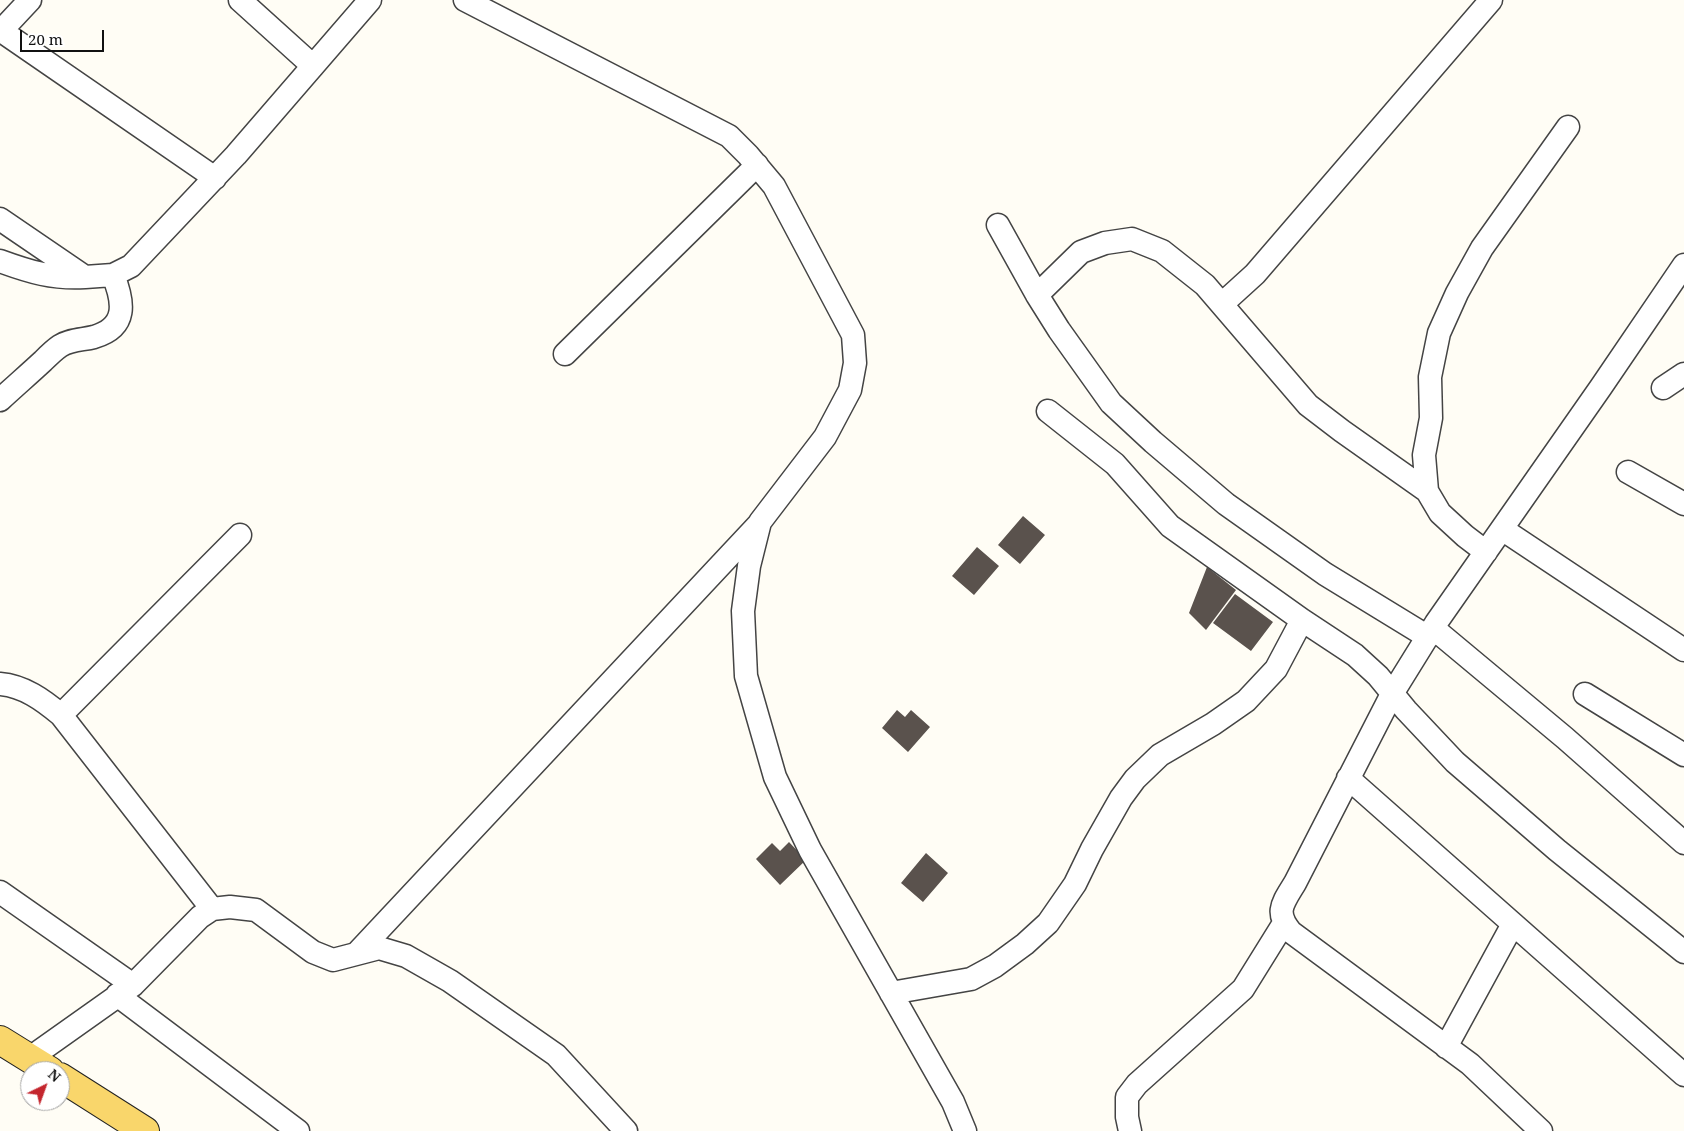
<!DOCTYPE html>
<html>
<head>
<meta charset="utf-8">
<style>
	body { margin:0 }
	#map { position:relative; width:1684px; height:1131px; overflow:hidden; background:#fffdf5; font-family:"Noto Serif",serif }
	canvas { display:block }
	.north { position:absolute; left:20px; top:1061px; width:50px; height:50px; box-sizing:border-box; background:#fff; border:1px solid #a0a0a0; border-radius:50%; rotate:42deg; font-size:14px; font-weight:700; line-height:20px; text-align:center; color:#111 }
	.north::after { content:''; display:block; margin:auto; width:18px; height:22px; background:#c4262e; clip-path:polygon(50% 0,100% 100%,50% 72%,0 100%) }
	.scale { position:absolute; left:20px; top:30px; width:84px; height:22px; box-sizing:border-box; border:2px solid #111; border-top:0; padding-left:6px; font-size:15px; line-height:18px; white-space:nowrap; color:#111; -webkit-text-stroke:4px #fff; paint-order:stroke }
</style>
</head>
<body>
<div id="map">
<canvas width="1684" height="1131"></canvas>
<div class="north">N</div>
<div class="scale">20 m</div>
</div>
<script>
const ctx = document.querySelector('canvas').getContext('2d');
ctx.lineJoin = 'round';
function paint(path, color) {
  ctx.fillStyle = color;
  ctx.fill(path, 'evenodd');
}
function trace(path, color, width, dash) {
  ctx.strokeStyle = color;
  ctx.lineWidth = width;
  ctx.lineCap = dash ? 'butt' : 'round';
  ctx.setLineDash(dash || []);
  ctx.stroke(path);
}
paint(new Path2D(`
	M1023,516L1045,535L1020,564L998,545Z
	M977,547L999,566L974,595L952,576Z
	M1207,567L1236,590L1206,630L1189,613Z
	M1235,594L1273,622L1251,651L1213,623Z
	M897,710L905,717L911,710L930,727L908,752L882,728Z
	M789,842L806,860L780,885L756,859L772,843L780,851Z
	M926,853L948,873L923,902L901,883Z`), '#5a524d');
const minor = new Path2D(`
	M240,0L313,66
	M465,0L729,136L748,155L774,186L853,335L855,363L850,390L825,437L760,522L749,566L743,611L746,676L775,777L810,850L953,1102L965,1131
	M0,30L215,178
	M1,31L30,0
	M0,219L85,277L113,275L131,266L236,155L370,0
	M998,225L1037,295L1059,330L1111,403L1153,442L1226,504L1325,574L1428,637
	M0,261C30,272 53,279 85,277
	M1037,295L1081,252L1105,243L1132,239L1162,251L1205,285L1308,405L1342,431L1427,491
	M1222,304L1255,274L1491,0
	M565,354L757,165
	M1663,388L1684,374
	M0,400C14,387 29,374 43,361C48,356 54,350 60,346C71,339 82,340 94,337C128,327 124,302 113,275
	M1048,411L1115,464L1170,526L1302,620L1355,655L1378,676L1406,710L1455,762L1557,850L1684,952
	M1628,472L1684,504
	M1502,529L1684,650
	M1486,552L1465,536L1440,513L1427,491L1424,455L1431,418L1430,377L1439,333L1457,293L1482,248L1568,127
	M1433,628L1565,738L1684,843
	M0,684C24,686 43,700 61,715L212,909
	M1585,694L1684,755
	M61,715L240,535
	M1348,778L1684,1075
	M0,892L133,985
	M357,953L758,525
	M891,993L971,979L995,966L1025,944L1048,923L1075,884L1092,849L1121,798L1135,779L1160,755L1213,724L1246,701L1276,669L1302,620
	M117,995L298,1131
	M1446,1047L1513,924
	M30,1058L133,985L200,917L212,909L230,907L256,910L313,952L333,960L379,948L406,956L450,981L556,1055L626,1131
	M1130,1131L1127,1117V1097L1137,1084L1243,989L1284,923
	M1541,1131L1470,1064L1291,932C1274,912 1283,903 1295,883L1392,694L1436,623L1601,387L1684,265`);
const primary = new Path2D(`
	M0,1040L50,1071
	M60,1077L145,1131`);
trace(minor, '#444', 25);
trace(primary, '#222', 30);
trace(minor, '#fff', 22);
trace(primary, '#f9d66b', 28);
</script>
</body>
</html>
